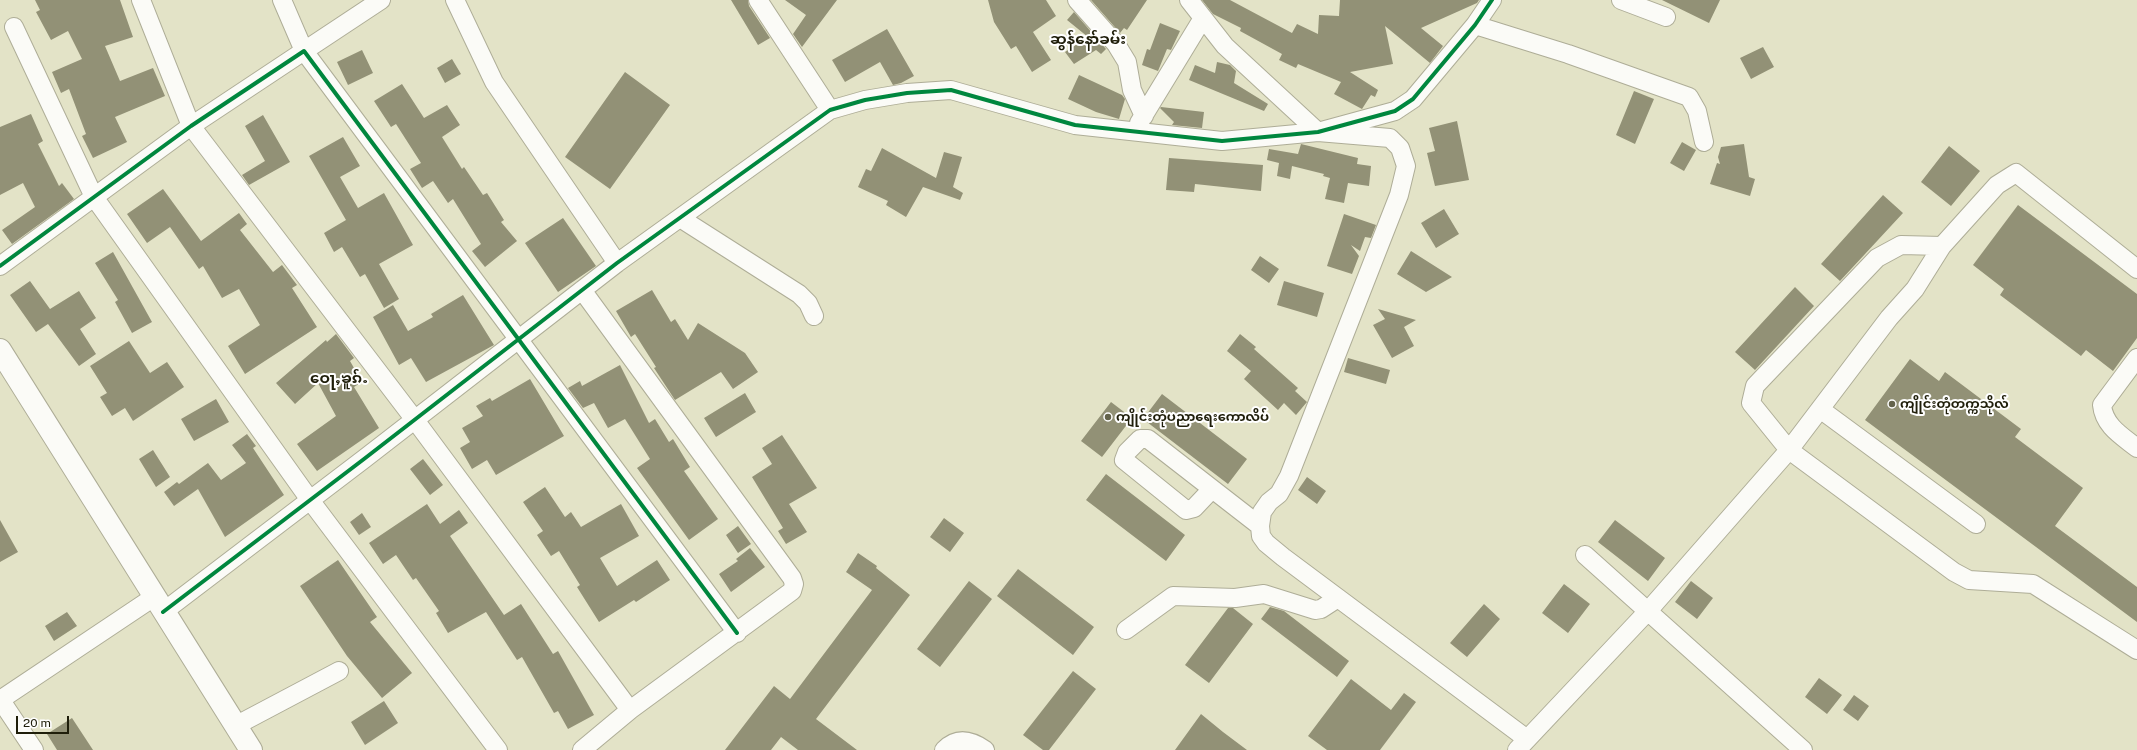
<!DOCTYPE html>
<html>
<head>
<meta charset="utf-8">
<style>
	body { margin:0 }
	#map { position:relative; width:2137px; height:750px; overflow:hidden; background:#e3e3c7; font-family:"Public Sans",sans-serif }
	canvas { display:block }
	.scale { position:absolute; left:16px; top:716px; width:53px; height:18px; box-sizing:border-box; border:2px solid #1f1e0a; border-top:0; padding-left:5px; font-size:12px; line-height:14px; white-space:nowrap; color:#1f1e0a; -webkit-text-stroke:3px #fff; paint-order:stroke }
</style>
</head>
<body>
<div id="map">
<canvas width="2137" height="750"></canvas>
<div class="scale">20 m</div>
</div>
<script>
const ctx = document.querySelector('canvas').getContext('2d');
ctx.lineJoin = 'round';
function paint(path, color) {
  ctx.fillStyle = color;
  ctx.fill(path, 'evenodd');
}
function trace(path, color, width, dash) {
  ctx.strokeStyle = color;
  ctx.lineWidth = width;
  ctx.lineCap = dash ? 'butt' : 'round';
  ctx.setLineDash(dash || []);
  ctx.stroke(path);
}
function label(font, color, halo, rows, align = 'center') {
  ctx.font = font + ' "Public Sans","Noto Sans Myanmar",sans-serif';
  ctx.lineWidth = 4;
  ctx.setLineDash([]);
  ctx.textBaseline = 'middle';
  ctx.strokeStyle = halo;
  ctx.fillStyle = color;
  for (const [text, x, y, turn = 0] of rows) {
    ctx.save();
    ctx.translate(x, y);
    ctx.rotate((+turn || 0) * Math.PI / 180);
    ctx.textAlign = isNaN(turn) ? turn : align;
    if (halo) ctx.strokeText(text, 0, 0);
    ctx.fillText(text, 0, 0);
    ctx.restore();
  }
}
paint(new Path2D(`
	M35,0H120L133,37L105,46L120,81L153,68L165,96L115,117L127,142L93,158L82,136L86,134L69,89L61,93L52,72L82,59L68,31L51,40L36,12L40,10Z
	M731,0H748L749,6L770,38L758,45Z
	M785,0H837L802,47L793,34L806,15Z
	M988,0H1046L1056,16L1033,32L1051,60L1032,72L1016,46L1011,49L994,22Z
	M1091,0H1147L1127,30L1124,28L1120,33Z
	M1202,0H1230L1292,33L1297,24L1318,34L1319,15L1339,16L1340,0H1479L1477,3L1421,28L1443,46L1430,63L1385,26L1393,64L1350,72L1378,90L1375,97L1371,95L1362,109L1334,94L1341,82L1298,64L1296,68L1279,60L1282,54L1240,31L1241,28L1213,14Z
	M1662,0H1720L1709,23Z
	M1074,12L1106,49L1101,54L1096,50L1074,64L1065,52L1088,37L1067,20Z
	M1160,23L1180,31L1171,50L1167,49L1158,71L1142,65L1147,49L1150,50Z
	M887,29L914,76L901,83L893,85L880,62L845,82L832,60Z
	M1763,47L1774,67L1751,79L1740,58Z
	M362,50L373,73L348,85L337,62Z
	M452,59L461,74L445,83L437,68Z
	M1217,62L1230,65L1236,71L1234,83L1268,104L1264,111L1189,80L1195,65L1215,73Z
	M625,72L670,105L610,189L565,157Z
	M1079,75L1122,95L1125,99L1119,119L1096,112L1068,99Z
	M402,84L424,118L447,105L460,125L442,137L462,169L464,167L483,195L487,193L504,220L501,222L517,241L485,267L472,251L481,244L453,199L448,203L433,181L422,188L410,169L421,163L396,124L391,127L374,101Z
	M1634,91L1654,99L1635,144L1616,135Z
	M1161,107L1204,112L1202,128L1172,125L1174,122L1160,108Z
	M31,114L43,141L38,144L59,186L62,183L74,199L12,244L2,230L35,207L23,183L0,195V127Z
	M263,115L290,162L249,185L242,175L265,161L245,126Z
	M1457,121L1469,180L1435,186L1427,153L1435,151L1429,128Z
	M343,137L360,166L340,177L358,208L384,193L413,245L379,264L399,299L384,308L365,274L360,277L342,247L334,252L324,233L346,220L309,156Z
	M1682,142L1696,150L1684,171L1670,163Z
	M1301,144L1358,158L1357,164L1371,166L1369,186L1348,183L1344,203L1325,199L1330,178L1323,176L1324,174L1292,166L1290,179L1277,176L1279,163L1267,160L1269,149L1298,154Z
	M1744,144L1749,177L1755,179L1750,196L1710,184L1717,163L1720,164L1718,157L1721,147Z
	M1949,146L1980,171L1951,206L1921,182Z
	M882,148L936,178L944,152L962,157L953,187L963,193L960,200L923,187L906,217L886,205L888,201L858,187L866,169L871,171Z
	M1169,158L1263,165L1261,191L1195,184L1194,192L1166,190Z
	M163,189L201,241L239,213L247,224L240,230L273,272L282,265L297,285L292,288L317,327L245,374L228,346L260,325L239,289L222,298L203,266L199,269L170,227L147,243L127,214Z
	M1883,195L1903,213L1840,281L1821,264Z
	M2018,205L2137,294V338L2113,371L2086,350L2081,356L2000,295L2004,289L1973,265Z
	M1444,209L1459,234L1436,248L1421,223Z
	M1344,214L1376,225L1371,238L1365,237L1360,251L1351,245L1359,256L1352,274L1327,266Z
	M563,218L596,266L558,292L525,243Z
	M1411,251L1452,277L1426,292L1397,274Z
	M113,252L152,322L132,333L115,302L118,300L95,263Z
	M1260,256L1279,269L1269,283L1251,270Z
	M30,281L50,309L79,291L96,318L80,329L96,354L79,366L48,324L36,332L10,295Z
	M1284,281L1324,293L1317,317L1277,305Z
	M1795,287L1814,306L1755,370L1735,352Z
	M652,290L671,322L675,319L688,340L698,323L745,353L758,372L733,389L721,372L675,400L654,368L656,367L635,334L631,337L616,311Z
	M463,295L494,345L426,382L411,358L399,365L373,317L393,305L408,331L433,317L431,314Z
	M1378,309L1416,320L1404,327L1414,346L1392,358L1373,325L1385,319Z
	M336,334L354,358L350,361L362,382L354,387L379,428L317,471L297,444L336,416L318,383L295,404L276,383L326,340L327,342Z
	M1240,334L1256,347L1254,349L1298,388L1295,391L1307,402L1296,415L1284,403L1278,410L1244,379L1251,371L1227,351Z
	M129,341L150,373L167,362L184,387L133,421L125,408L112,416L100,397L107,393L90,366Z
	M1348,358L1390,370L1386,384L1344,372Z
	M1910,359L1939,381L1945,372L2021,429L2015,437L2083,488L2055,526L2137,587V622L1865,420Z
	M620,365L649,423L655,419L669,442L673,439L690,467L684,471L718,519L689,540L637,468L650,459L625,419L608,428L594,403L583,408L568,388L580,381L582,386Z
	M530,379L564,436L496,475L487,460L472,469L460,448L470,442L462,428L483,416L476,406L490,398L492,401Z
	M745,393L756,412L716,437L704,418Z
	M1162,394L1247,459L1228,484L1143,419Z
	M216,399L229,422L194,441L181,419Z
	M1111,402L1132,418L1102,457L1081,441Z
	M247,434L256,446L253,448L284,495L225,537L198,489L174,506L164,492L177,482L179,484L208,463L221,480L246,463L232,445Z
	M782,435L817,488L789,504L807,532L786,544L778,531L783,528L752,477L772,464L762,448Z
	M153,450L170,477L156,487L139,459Z
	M423,459L443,485L430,495L410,469Z
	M1106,474L1185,535L1166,561L1086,500Z
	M1307,477L1326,491L1317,504L1298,490Z
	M545,487L565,517L571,512L581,527L621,504L639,536L600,558L617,586L657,560L670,580L636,602L634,600L599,622L577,587L580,585L559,551L551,556L537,535L543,531L523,502Z
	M427,504L440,524L459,510L468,523L450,536L504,615L521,604L553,654L558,651L594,715L568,729L558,711L554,713L522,657L517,660L486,612L448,633L436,613L439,611L416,578L413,580L396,555L383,564L369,543Z
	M362,513L371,527L359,535L350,522Z
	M944,518L964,533L950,552L930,537Z
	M0,520L18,552L0,562Z
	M1615,520L1665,558L1648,581L1598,542Z
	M738,526L751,544L738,553L726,535Z
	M750,548L765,567L731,592L719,574L738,561L736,559Z
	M858,553L877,566L876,568L910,595L816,719L857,750H798L781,737L771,750H725L774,686L790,699L872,590L846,572Z
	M338,560L377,617L370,622L412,673L382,698L347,656L300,586Z
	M1018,569L1094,627L1073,655L997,596Z
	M969,581L992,599L940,667L917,649Z
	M1691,581L1713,598L1697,619L1675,602Z
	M1564,584L1590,604L1568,633L1542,613Z
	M1484,604L1500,619L1467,657L1450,643Z
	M1270,607L1284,611L1349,661L1337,677L1261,619Z
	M1228,608H1233L1253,624L1209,683L1185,665Z
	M67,612L77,626L54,641L45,626Z
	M1073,671L1096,689L1049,750H1043L1023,735Z
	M1819,678L1842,695L1827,714L1805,697Z
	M1351,679L1391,710L1404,693L1416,702L1380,750H1327L1308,736Z
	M1854,695L1869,706L1858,721L1843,710Z
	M384,701L398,723L365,745L351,722Z
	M1201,714L1223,732L1247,750H1175Z
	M72,718L93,750H57L47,734Z`), '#929176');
const minor = new Path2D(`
	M141,0L191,126L415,420L630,710
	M282,0L304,51L381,0
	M455,0L494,82L617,263
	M758,0L830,110
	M1077,0L1116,44L1127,62L1132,90L1144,116
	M1189,0L1225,46L1318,132L1390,138L1400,148L1406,166L1399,195L1289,476L1279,494L1269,502L1262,512L1260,526L1261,536L1266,543L1283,557L1527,739
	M1621,0L1666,17
	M1475,25L1568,54L1689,97L1697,111L1704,142
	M14,27L94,197L310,500L498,750
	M1139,123L1203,18
	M680,218L799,294L808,303L814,316
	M1942,246L1901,245L1877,258L1755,386L1751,403L1789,450L1954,572L1969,580L2033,584L2137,650
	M0,266L191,126L304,51L737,633
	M582,290L792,578L794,584L792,591L630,710L582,750
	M2137,358L2102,405C2104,426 2122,436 2137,448
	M1820,409L1976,524
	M1212,489L1194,508L1186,510L1124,460L1127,452L1140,439H1148L1260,526
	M1585,555L1803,750
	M163,612L364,459L617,263L830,110L865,100L907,93L951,90L1075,125L1222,141L1318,132L1395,111L1413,99L1475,25L1492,0
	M1126,630L1173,596L1235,598L1264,594L1315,610L1321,609L1338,598
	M0,699L34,750
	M0,700L154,597
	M235,726L339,671
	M944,750C957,737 971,740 985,750
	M1517,750L1648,611L1789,450L1889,318L1915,289L1942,246L1997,185L2016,173L2137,269`);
const highway = new Path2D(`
	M0,350L251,750`);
trace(minor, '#aead97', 20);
trace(highway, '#aead97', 24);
trace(minor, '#fbfbf7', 18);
trace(highway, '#fbfbf7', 22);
trace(new Path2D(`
	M0,266L191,126L304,51L737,633
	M163,612L364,459L617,263L830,110L865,100L907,93L951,90L1075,125L1222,141L1318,132L1395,111L1413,99L1475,25L1492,0`), '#00873e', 4);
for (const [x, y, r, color] of [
	[1892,404,4,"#64634c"],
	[1108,417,4,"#64634c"]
]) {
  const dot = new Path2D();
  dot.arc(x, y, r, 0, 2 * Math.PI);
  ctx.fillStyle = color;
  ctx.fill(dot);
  trace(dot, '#fff', 1.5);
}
label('bold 13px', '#1f1e0a', '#fff', [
	["ကျိုင်းတုံတက္ကသိုလ်",1900,404],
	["ကျိုင်းတုံပညာရေးကောလိပ်",1116,417]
], 'left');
label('bold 15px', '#1f1e0a', '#fff', [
	["ဆွန်နော်ခမ်း",1088,39],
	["ဝေႃႇၶူၵ်ႉ",339,378]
]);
</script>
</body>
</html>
